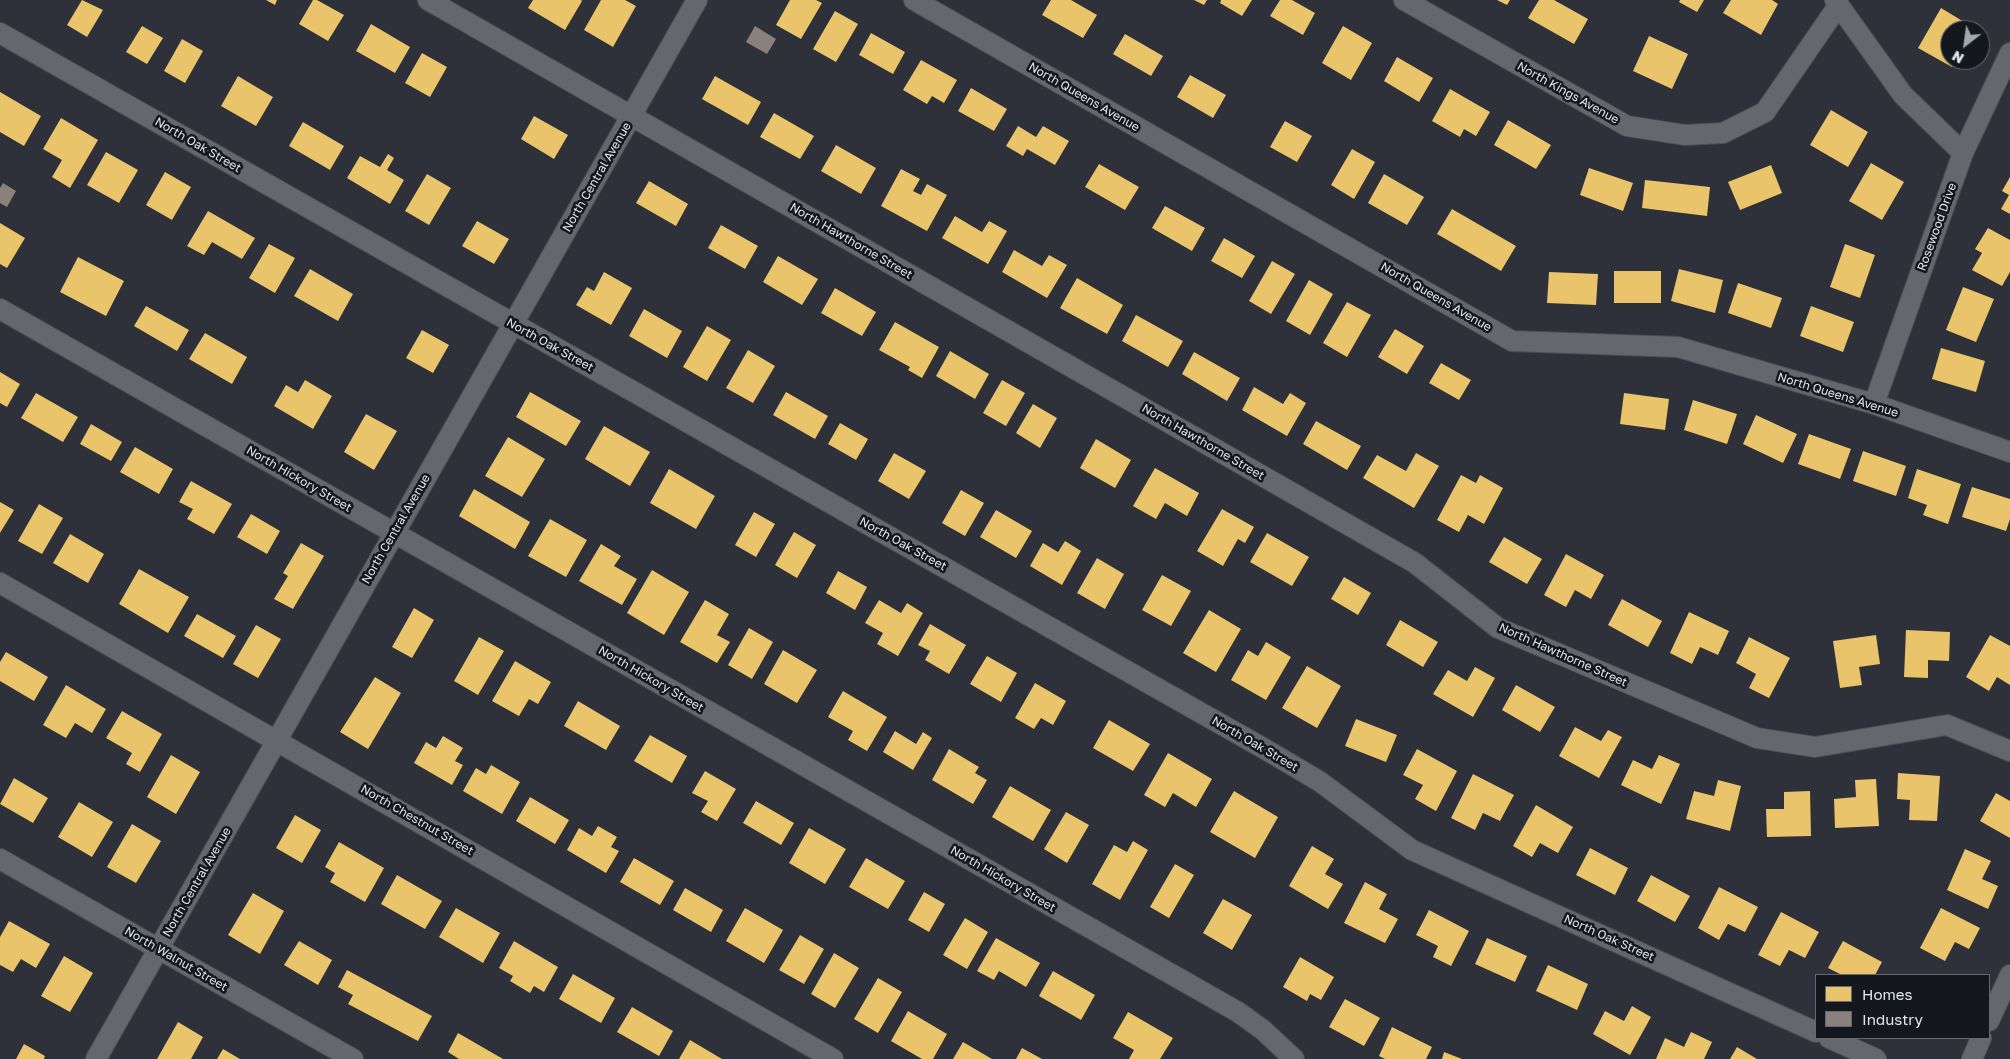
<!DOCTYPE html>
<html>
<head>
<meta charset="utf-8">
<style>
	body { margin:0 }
	#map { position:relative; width:2010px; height:1059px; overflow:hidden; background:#2e3139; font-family:"Golos Text",sans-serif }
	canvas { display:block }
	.legend { position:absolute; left:1815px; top:974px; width:175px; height:65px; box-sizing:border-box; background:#14171e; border:1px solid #666971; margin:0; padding:6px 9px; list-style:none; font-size:15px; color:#e1e5ee }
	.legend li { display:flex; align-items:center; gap:10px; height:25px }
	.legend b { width:25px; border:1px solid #666971 }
	.north { position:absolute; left:1940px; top:20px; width:50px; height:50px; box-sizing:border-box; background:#14171e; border:1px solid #666971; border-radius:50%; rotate:210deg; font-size:14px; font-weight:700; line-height:20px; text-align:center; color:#e1e5ee }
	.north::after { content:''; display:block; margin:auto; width:18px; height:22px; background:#a2a6af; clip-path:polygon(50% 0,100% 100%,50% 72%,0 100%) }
</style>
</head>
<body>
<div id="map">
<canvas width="2010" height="1059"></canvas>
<ul class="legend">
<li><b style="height:14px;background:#e9c46a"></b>Homes</li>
<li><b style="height:14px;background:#8a817c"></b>Industry</li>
</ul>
<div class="north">N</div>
</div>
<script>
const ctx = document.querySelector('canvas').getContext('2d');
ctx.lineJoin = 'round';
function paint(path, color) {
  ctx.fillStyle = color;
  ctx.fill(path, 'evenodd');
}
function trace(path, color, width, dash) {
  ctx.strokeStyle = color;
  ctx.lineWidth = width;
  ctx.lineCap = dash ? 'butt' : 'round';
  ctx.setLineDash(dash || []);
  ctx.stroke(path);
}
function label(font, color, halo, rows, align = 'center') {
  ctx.font = font + ' "Golos Text",sans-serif';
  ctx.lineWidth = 5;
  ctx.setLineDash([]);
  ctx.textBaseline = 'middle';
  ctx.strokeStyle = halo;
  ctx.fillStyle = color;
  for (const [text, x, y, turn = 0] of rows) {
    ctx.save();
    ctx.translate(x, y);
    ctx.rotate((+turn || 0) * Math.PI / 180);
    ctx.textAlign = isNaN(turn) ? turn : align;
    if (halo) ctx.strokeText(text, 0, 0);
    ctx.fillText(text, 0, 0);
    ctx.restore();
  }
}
paint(new Path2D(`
	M82,0L103,10L87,37L67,25Z
	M266,0H277L275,5Z
	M313,0H317L344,15L328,41L299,24Z
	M533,0H581L582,1L565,30L528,8Z
	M601,0H625L636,6L613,47L584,30Z
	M790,0H816L822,3L801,39L776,25Z
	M1051,0H1071L1097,15L1083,38L1042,15Z
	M1194,0H1207L1204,5Z
	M1221,0H1252L1242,16L1220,3Z
	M1280,0H1292L1315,13L1303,35L1270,16Z
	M1497,0H1510L1507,5Z
	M1539,0H1554L1588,19L1574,44L1528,18Z
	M1680,0H1704L1697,12L1679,2Z
	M1731,0H1772L1778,4L1761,35L1723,13Z
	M1941,8L1974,28L1973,30H1950V60H1956L1952,67L1918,48Z
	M835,11L858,24L836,62L813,49Z
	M371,24L410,47L395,73L356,51Z
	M142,26L163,38L147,64L126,52Z
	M1343,26L1372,43L1351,80L1322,63Z
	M871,33L905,52L893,74L859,55Z
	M1125,34L1163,56L1151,76L1113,54Z
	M1649,36L1688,54L1672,89L1633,71Z
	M182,39L203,51L185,83L164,71Z
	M422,53L447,67L430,97L405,83Z
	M1397,57L1433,78L1419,102L1384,81Z
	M921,60L957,80L944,103L932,96L927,104L903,90Z
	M1190,75L1226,95L1213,118L1177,97Z
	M238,76L273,97L256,126L221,106Z
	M715,76L761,102L748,125L702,99Z
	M971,88L1007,109L994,131L958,111Z
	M1450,89L1490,112L1476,136L1464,129L1460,137L1432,121Z
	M0,92L41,116L24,146L0,132Z
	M1831,110L1868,132L1848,167L1810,145Z
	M774,113L814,136L800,159L760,137Z
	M534,116L568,135L554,159L521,139Z
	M61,118L98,140L70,188L52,177L62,160L43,149Z
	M1508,120L1551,145L1536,169L1494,145Z
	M1285,121L1312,136L1297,162L1270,147Z
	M303,122L344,146L330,170L289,146Z
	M1018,126L1036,137L1043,126L1069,141L1055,165L1027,149L1023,156L1006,146Z
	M836,145L876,168L861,194L821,171Z
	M1352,149L1375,162L1354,199L1331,185Z
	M106,152L138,170L119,203L87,185Z
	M388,154L394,158L387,170L404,180L390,204L347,178L360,156L380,167Z
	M1871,163L1904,182L1882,220L1849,201Z
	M1099,164L1139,187L1125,210L1085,187Z
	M1771,165L1782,193L1740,210L1728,182Z
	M1589,168L1633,183L1623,211L1580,195Z
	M901,169L920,179L913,191L921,195L927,184L947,195L927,231L881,206Z
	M165,172L191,187L172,220L146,205Z
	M427,174L451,188L429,225L405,211Z
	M1384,174L1424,197L1407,225L1368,203Z
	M2010,177V214L2001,209L2009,195L2002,191Z
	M1645,180L1710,187L1707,216L1642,208Z
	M649,181L688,204L676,226L636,203Z
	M1165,206L1205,228L1192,251L1152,228Z
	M1452,209L1516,246L1501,271L1437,234Z
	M208,211L255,238L242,259L212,242L204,255L187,246Z
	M955,216L982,232L989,221L1007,231L988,264L942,238Z
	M477,221L509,239L494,264L462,246Z
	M0,223L25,238L7,268L0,264Z
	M721,225L758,246L745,269L708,248Z
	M1988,228L2010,240V272L2002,286L1972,270L1982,253L1975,249Z
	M1224,238L1255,256L1242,278L1211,261Z
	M269,244L295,258L275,293L249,278Z
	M1845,244L1875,255L1860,298L1830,287Z
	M1014,250L1042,266L1049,255L1067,265L1047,298L1002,272Z
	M778,256L818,279L802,305L763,282Z
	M78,257L124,281L106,316L60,292Z
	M1272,261L1295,274L1271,314L1249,301Z
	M310,269L353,294L338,321L294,296Z
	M1679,269L1723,280L1715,313L1671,301Z
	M1614,271H1661V303H1614Z
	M604,272L632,288L611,325L576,305L587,287L594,291Z
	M1549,272L1598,274L1596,305L1547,303Z
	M1077,278L1123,305L1107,334L1060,308Z
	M1309,280L1333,294L1310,335L1286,321Z
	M1738,283L1782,298L1771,328L1728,313Z
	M1963,287L1994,299L1976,342L1946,330Z
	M835,288L876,312L862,336L821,313Z
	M1347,302L1371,315L1347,357L1323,343Z
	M146,306L189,330L177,351L134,326Z
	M1811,306L1854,322L1843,352L1800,336Z
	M644,309L682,331L667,358L629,336Z
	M1136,315L1183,341L1168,367L1122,341Z
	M895,322L939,347L922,378L908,370L910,367L879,350Z
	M707,326L731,340L707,381L683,367Z
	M1395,329L1424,346L1407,374L1378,357Z
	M422,330L449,345L433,373L406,358Z
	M205,333L247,357L232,384L189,359Z
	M1941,348L1985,361L1976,392L1932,379Z
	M748,350L775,366L753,403L726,388Z
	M950,351L989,374L975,399L936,376Z
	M1194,352L1240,378L1227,401L1182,374Z
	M1441,363L1471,380L1459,400L1429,383Z
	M0,372L20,384L7,407L0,403Z
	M305,380L332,396L313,429L274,406L286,385L298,392Z
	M1002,380L1025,393L1006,426L983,413Z
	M1254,387L1283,404L1290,393L1306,403L1287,436L1242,410Z
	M530,392L581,421L566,446L516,417Z
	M786,392L828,416L815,439L773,415Z
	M36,393L78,417L63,442L21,418Z
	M1624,393L1669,399L1665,430L1620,424Z
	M1693,400L1737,414L1727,444L1684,430Z
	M1033,404L1057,418L1040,448L1016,433Z
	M366,414L397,431L374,470L344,452Z
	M1756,415L1797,434L1783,463L1743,444Z
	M1316,421L1361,446L1347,470L1303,444Z
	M840,423L868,439L856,460L828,444Z
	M91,424L122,442L111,461L80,444Z
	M604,426L650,452L630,486L585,459Z
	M1809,434L1851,449L1840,479L1798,464Z
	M508,437L545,459L522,497L485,476Z
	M1096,439L1131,460L1115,488L1080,468Z
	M135,447L173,469L159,494L120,472Z
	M1863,451L1906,466L1896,496L1853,481Z
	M894,453L926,471L909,499L878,481Z
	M1416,453L1439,466L1414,508L1363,478L1377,455L1406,471Z
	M1155,468L1199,493L1187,516L1165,503L1156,519L1133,506Z
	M669,469L715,496L696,529L650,503Z
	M1917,469L1961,484L1948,524L1923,515L1927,505L1908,498Z
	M1461,475L1476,483L1480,475L1503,488L1484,524L1468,515L1459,532L1437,520Z
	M191,481L232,504L214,534L187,519L193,509L179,502Z
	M1972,487L2010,499V519L2006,531L1962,517Z
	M474,489L530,522L515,549L459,516Z
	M961,490L984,503L965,536L942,523Z
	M0,502L14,510L0,533Z
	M39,504L63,518L42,554L18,541Z
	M1222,509L1254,527L1245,543L1238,539L1223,566L1197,551Z
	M996,510L1032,531L1016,558L980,537Z
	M754,512L775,524L756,557L735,545Z
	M251,514L280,531L267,554L237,537Z
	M550,519L587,540L566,577L528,556Z
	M794,532L816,545L797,578L775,565Z
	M1267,533L1309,557L1292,586L1250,562Z
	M70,534L104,554L88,583L53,563Z
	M1504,537L1542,559L1527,584L1489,562Z
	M1065,541L1081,551L1062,585L1030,566L1043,543L1058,552Z
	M301,543L324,556L293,609L274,599L288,576L283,573Z
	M601,544L621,556L614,566L637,579L622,605L579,581Z
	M1566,554L1604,575L1591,599L1575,590L1566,607L1544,595Z
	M1097,558L1124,574L1105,609L1077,593Z
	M139,569L189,597L168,633L119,604Z
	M652,570L689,592L664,635L627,613Z
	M838,571L867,587L855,610L826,593Z
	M1162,575L1191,591L1171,626L1142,610Z
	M1344,577L1371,593L1358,615L1331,599Z
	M1622,599L1662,621L1648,647L1608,625Z
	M705,600L729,614L717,635L730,642L717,663L680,642Z
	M879,600L901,613L907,603L923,613L898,656L877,644L883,633L865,623Z
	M414,608L434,620L412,658L392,647Z
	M1209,610L1241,629L1216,672L1183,653Z
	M1689,612L1729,631L1718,655L1700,647L1692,664L1670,653Z
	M197,614L236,636L223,658L184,636Z
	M1400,620L1438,642L1423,667L1386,645Z
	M930,624L966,645L949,674L925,660L930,651L918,645Z
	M256,625L281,639L258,678L233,664Z
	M749,628L773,642L752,679L728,665Z
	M1906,630L1950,632L1949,661L1928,660V678L1904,677Z
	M1876,635L1880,664L1859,667L1862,685L1840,688L1833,641Z
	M1990,635L2010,646V685L1997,677L1989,691L1966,677Z
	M479,637L504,651L478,695L454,681Z
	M1749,637L1790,658L1769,698L1749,688L1756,674L1736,663Z
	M1266,642L1291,657L1266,700L1231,680L1248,650L1258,656Z
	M783,650L817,670L797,703L764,684Z
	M6,652L48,677L34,701L0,681V662Z
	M987,656L1017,673L1001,702L970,684Z
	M515,661L551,682L538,704L529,699L519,716L492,701Z
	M1307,666L1341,686L1317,728L1282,708Z
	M1475,667L1495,678L1473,717L1433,694L1448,670L1467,681Z
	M375,677L401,693L368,749L340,732Z
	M1035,683L1066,701L1053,725L1041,718L1034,729L1015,718Z
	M66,685L106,709L92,733L75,723L66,738L43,725Z
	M1516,685L1555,707L1540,732L1502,710Z
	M843,691L887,717L867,751L848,740L853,731L828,717Z
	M578,701L620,726L606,750L564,726Z
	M122,711L162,734L140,772L126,764L132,753L106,738Z
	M1356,719L1397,735L1386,762L1345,746Z
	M1109,720L1150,744L1133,771L1093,748Z
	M1575,727L1601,741L1608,730L1622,737L1599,778L1559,756Z
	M895,731L916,744L923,732L932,738L913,770L883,752Z
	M650,735L687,756L672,783L634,761Z
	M443,736L463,748L455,761L463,765L452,785L414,763L426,742L436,748Z
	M949,749L979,767L975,773L987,780L973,804L932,780Z
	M1417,749L1457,771L1436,811L1415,799L1423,785L1403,775Z
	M1168,753L1212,779L1196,807L1173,793L1165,807L1144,795Z
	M171,755L200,772L176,814L147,797Z
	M1659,755L1680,764L1661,804L1621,785L1633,760L1652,769Z
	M491,765L520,782L502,814L463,791L476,768L486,774Z
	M705,771L736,789L717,821L701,812L708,801L692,793Z
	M1898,773L1940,776L1937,821L1909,820L1910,800L1897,799Z
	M1473,774L1514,795L1500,821L1483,813L1475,830L1451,818Z
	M14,778L48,798L33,823L0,804Z
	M1876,779L1879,826L1835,828L1834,799L1856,797L1855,780Z
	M1718,780L1741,786L1730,831L1686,819L1694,791L1714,796Z
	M1010,786L1051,810L1033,841L992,817Z
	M1234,791L1278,817L1255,858L1210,832Z
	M1810,791L1811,836L1767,837L1766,809H1784V792Z
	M1996,793L2010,801V838L1980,821Z
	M530,797L569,820L555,844L516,821Z
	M756,801L794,823L781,845L743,823Z
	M79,802L113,822L92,857L58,837Z
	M1536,805L1573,827L1558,853L1540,843L1532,857L1513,846Z
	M1066,812L1089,825L1067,863L1044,849Z
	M295,815L321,830L302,863L276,848Z
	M132,824L161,841L136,883L107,867Z
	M598,826L617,837L611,847L619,851L606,873L567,850L579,828L592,836Z
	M809,828L846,849L825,884L789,863Z
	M1133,841L1148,850L1120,900L1092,884L1114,845L1127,852Z
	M339,842L384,868L365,902L330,882L335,873L325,867Z
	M1312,846L1334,859L1325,874L1343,884L1328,909L1289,886Z
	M1590,848L1628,868L1615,895L1576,875Z
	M1965,849L1991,861L1982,879L1998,886L1988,909L1947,890Z
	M634,858L674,881L660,905L620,882Z
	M866,858L905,881L888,909L849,887Z
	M1175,864L1194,875L1169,918L1150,907Z
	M397,875L442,901L425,929L381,904Z
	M1651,875L1690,896L1675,922L1637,901Z
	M1365,882L1387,894L1379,909L1398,919L1385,943L1344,923Z
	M1719,887L1758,907L1745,932L1728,924L1719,940L1698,928Z
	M685,888L723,910L711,932L673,910Z
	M924,892L945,904L929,932L908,920Z
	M253,893L284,911L260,954L228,935Z
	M1223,899L1252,915L1232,950L1203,933Z
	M456,908L500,933L483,963L439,937Z
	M745,908L783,930L764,963L726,941Z
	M1941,908L1980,928L1969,949L1955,942L1945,961L1920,948Z
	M1429,910L1469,931L1451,966L1433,957L1438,946L1416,935Z
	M1781,912L1819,932L1805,958L1789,950L1780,966L1758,955Z
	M965,918L988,932L967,969L943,955Z
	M9,921L50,944L36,968L21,959L13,972L0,965V937Z
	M800,935L824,949L804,984L779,970Z
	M996,938L1040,963L1026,987L999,971L994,980L977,971Z
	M1487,938L1527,956L1515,982L1475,964Z
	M299,941L332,960L318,985L284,965Z
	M514,941L558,967L544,992L534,986L530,993L510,981L513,976L499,968Z
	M1843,941L1882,962L1875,975H1842L1828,968Z
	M834,953L859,968L835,1008L811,994Z
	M64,956L93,973L70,1012L41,996Z
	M1300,957L1334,977L1321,1000L1310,994L1307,1001L1283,987Z
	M1548,965L1588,984L1577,1010L1536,991Z
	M347,970L432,1016L418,1041L348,1004L353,995L338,987Z
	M1053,971L1095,995L1081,1020L1039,996Z
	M573,974L615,998L601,1023L559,999Z
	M878,978L902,992L878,1033L854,1019Z
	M1345,999L1380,1018L1364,1046L1329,1027Z
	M1632,1006L1651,1017L1630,1055L1593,1034L1605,1011L1624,1021Z
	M632,1007L673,1031L659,1056L617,1032Z
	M908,1011L947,1034L933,1059H922L891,1041Z
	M1128,1012L1173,1038L1160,1059H1129L1134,1050L1113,1038Z
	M178,1022L203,1037L191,1059H157Z
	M1392,1027L1432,1047L1426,1059H1385L1379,1056Z
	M1691,1032L1712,1042L1704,1059H1656L1665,1038L1684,1047Z
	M458,1033L503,1059H459L448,1052Z
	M690,1040L722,1059H679Z
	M963,1042L992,1059H953Z
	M24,1044L45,1056L44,1059H16Z
	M1737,1047L1757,1059H1730Z
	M1022,1048L1042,1059H1016Z
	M223,1049L240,1059H217Z
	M1444,1052L1462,1059H1442Z`), '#e9c46a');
paint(new Path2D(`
	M755,26L776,39L767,54L746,42Z
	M3,183L16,191L7,207L0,203V188Z`), '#8a817c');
const minor = new Path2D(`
	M428,0L1415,563L1498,628L1757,738L1815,747L1947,725L2010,751
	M914,0L1512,341L1678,347L1874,404L2010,452
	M1404,0L1627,126L1685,135L1723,133L1765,112L1838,6
	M1835,0L1903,95L1963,153
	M0,33L1263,748L1319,781L1412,850L1816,1032
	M0,309L1238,1012L1263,1030L1294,1059
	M1874,404L1963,153L2010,53
	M0,583L833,1059
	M0,859L353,1059
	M1989,1021L2010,975
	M1829,1038L1876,1059
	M96,1059L697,0
	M1972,1059L1981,1038`);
trace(minor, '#4c4e55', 22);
trace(minor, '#65676e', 20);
label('12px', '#e1e5ee', '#14171e', [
	["North Kings Avenue",1568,93,29],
	["North Queens Avenue",1084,97,30],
	["North Oak Street",198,145,30],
	["North Central Avenue",597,177,-60],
	["Rosewood Drive",1937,227,-70],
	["North Hawthorne Street",851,241,30],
	["North Queens Avenue",1436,297,30],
	["North Oak Street",550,345,29],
	["North Queens Avenue",1838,395,17],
	["North Hawthorne Street",1203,442,30],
	["North Hickory Street",299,479,30],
	["North Central Avenue",396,529,-60],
	["North Oak Street",903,544,29],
	["North Hawthorne Street",1563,655,24],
	["North Hickory Street",651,679,30],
	["North Oak Street",1255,744,30],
	["North Chestnut Street",417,820,30],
	["North Hickory Street",1003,879,30],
	["North Central Avenue",197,882,-60],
	["North Oak Street",1609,938,24],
	["North Walnut Street",176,959,30]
]);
</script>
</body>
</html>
